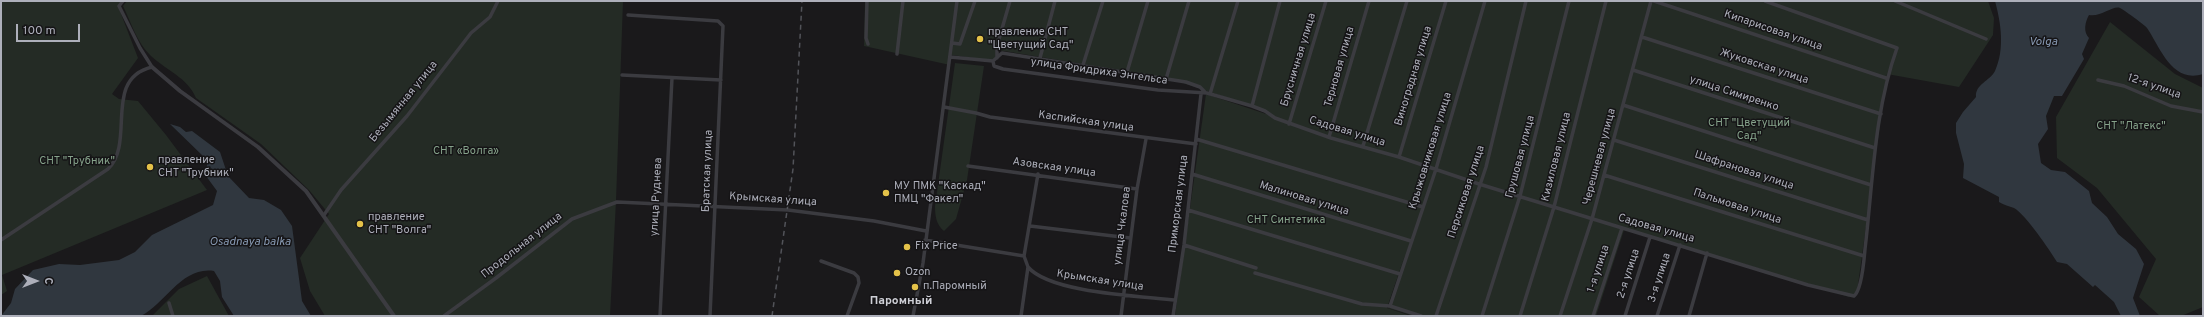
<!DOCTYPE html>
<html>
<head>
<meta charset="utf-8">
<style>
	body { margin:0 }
	#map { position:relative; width:2204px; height:317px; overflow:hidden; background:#1a191b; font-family:Overpass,sans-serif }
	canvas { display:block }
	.frame { position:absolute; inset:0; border:2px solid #adafba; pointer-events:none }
	.north { position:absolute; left:16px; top:261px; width:40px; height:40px; -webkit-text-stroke:3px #151416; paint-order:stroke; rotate:90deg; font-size:11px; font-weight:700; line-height:16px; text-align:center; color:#adafba }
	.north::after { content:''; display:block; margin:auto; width:14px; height:18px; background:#adafba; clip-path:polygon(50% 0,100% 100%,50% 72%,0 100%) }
	.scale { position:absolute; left:16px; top:24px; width:64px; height:18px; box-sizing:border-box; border:2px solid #adafba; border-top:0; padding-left:5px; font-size:12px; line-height:14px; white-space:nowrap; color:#adafba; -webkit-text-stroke:3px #151416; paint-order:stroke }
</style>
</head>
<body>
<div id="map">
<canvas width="2204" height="317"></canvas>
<div class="frame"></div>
<div class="north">С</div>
<div class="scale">100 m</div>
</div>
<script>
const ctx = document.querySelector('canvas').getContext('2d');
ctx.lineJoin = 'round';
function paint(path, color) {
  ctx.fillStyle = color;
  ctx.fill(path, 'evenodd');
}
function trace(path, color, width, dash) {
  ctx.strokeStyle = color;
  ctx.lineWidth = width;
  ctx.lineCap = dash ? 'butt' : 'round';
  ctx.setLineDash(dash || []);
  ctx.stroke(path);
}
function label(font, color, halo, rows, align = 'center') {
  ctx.font = font + ' Overpass,sans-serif';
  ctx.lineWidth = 3;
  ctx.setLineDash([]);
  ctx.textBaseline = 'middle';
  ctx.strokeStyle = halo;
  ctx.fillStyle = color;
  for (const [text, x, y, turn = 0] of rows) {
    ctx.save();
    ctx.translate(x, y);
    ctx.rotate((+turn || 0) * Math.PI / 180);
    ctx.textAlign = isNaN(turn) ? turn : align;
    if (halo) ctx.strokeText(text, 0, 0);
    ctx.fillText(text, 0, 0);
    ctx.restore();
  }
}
paint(new Path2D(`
	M1,1H122L118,6L138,58L112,94L119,99L138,101L166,135L207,190L2,275L7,291L1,295Z
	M127,1H623L616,201L610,316H325L310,291L300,258L329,214L309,190L261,144L196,98C188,78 166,70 151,56C137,43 131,22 123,6Z
	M865,1H1988L1994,18L1993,35L1959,87L1887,74L1857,292L1849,297L1747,265L1624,230L1596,316H1414L1388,308L1405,255L1387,308L1411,316H1177L1175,315L1206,94L1272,116L1267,111L1168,78L998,50L995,61L952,55L950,65L864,46Z
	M2110,22L2175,74L2203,88V307L2181,316H2160L2139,297L2156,259L2097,188L2057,158L2056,117Z
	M955,63L984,66L967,180L956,219L944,231C936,225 935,215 935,206Z
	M207,276L229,316H152L179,289Z`), '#242b25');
paint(new Path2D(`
	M1995,1H2203V74C2172,84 2160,47 2147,28C2145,25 2124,10 2120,8C2113,5 2102,17 2089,15C2085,22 2083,32 2089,38L2082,54L2084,59L2062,96H2054L2046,116L2048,129L2038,144L2041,163L2051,170L2065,172L2089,191L2092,203L2107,217L2118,234L2136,249L2144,264L2133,298L2140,316H2121L2114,302L2095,285L2093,287L2067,264L2057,262C2049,249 2026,215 2014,208C2009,206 2004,205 1999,202V197L1963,178L1964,164L1956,133V123L1963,112L1976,97C1975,84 1990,81 1995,71C2005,49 2001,23 1995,1Z
	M170,124L180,127L186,132L192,131L220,152L228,176L249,198L264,200L281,210L292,226L302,301L311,316H234L222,297L220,281L214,271C182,266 166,303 141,316H1L11,303L15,289L33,270L59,264L80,265L119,260L135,252L152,235L213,205L217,191L206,176L207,164L204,157Z`), '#30373f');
trace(new Path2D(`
	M867,1L866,38L868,44
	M1654,1L1886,78
	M1895,1L1986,39
	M628,15L718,21L723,26L710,316
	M1642,37L1881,114
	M952,43L960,44L975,1
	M897,54L903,1
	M950,57L993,61L1002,53L1186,82L1200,87L1206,93
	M997,58V46L1010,1
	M1040,58L1055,1
	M993,61L994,66L1003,69L1158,90L1207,93L1252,106L1265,111L1275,118L1331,138L1399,157L1479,184L1808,285L1854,296C1862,290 1864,260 1865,249C1873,182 1874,112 1897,48L1765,1
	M1083,65L1103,1
	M1633,70L1875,148
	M1127,72L1148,1
	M622,75L721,80
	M1166,79L1189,1
	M2098,80L2124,86L2171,106L2203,112
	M1210,94L1238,1
	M1623,105L1871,185
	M1252,106L1280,1
	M944,107L976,113L990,117L1196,144
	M1289,124L1326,1
	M1329,137L1369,1
	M1196,139L1423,207
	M1614,140L1868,220
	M1363,146L1407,1
	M1399,157L1446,1
	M968,166L1137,189
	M1192,174L1411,241
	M1604,175L1864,256
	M1188,210L1400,274
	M324,215L341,190L407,116L471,33L490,17L498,1
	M1030,226L1130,238
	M1,240L108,169C136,142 102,79 152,67L140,48L119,6L123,1
	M925,240L1024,256
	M1184,245L1256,268
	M821,261L854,273L858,277L859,283L847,316
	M1028,267C1050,293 1140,296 1175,300
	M1255,273L1362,304L1390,306L1421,316
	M169,303L173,316
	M1390,306L1436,169L1485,1
	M444,316L496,278L572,219L617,202L788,210L874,221L926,231
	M660,316L672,78
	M913,316L923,263L957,1
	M1021,316L1028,267L1024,256L1038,174
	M1121,316L1137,189L1146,139
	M1173,316L1184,245L1201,94
	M1436,316L1486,167L1526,1
	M1482,316L1520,196L1569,1
	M1520,316L1554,207L1606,1
	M1560,316L1592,219L1651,1
	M1593,316L1622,228
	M1625,316L1650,237
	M1657,316L1680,245
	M1689,316L1707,253`), '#3b3b40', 3.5);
trace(new Path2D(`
	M152,67L180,91L258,147L306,191L394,316`), '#3b3b40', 4);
trace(new Path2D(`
	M772,316L793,169L802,1`), '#525359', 1.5, [5, 4]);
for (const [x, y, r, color] of [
	[980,39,4,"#e4c249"],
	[150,167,4,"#e4c249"],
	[886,193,4,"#e4c249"],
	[360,224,4,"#e4c249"],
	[907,247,4,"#e4c249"],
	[897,273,4,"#e4c249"],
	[915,287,4,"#e4c249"]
]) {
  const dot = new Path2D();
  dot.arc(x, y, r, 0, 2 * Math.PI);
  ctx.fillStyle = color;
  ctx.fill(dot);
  trace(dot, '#151416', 1.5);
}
label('11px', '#adafba', '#151416', [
	["Кипарисовая улица",1773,31,19],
	["Брусничная улица",1299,60,-73],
	["Терновая улица",1340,67,-74],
	["Жуковская улица",1764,67,18],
	["улица Фридриха Энгельса",1099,72,8],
	["Виноградная улица",1414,76,-73],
	["12-я улица",2154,87,19],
	["улица Симиренко",1734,94,18],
	["Безымянная улица",404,102,-51],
	["Каспийская улица",1086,122,8],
	["Садовая улица",1347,132,17],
	["Крыжовниковая улица",1431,151,-73],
	["Грушовая улица",1521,157,-75],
	["Кизиловая улица",1557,157,-76],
	["Черешневая улица",1600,157,-75],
	["Азовская улица",1054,168,8],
	["Братская улица",708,171,-88],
	["Шафрановая улица",1744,171,18],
	["Персиковая улица",1467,192,-72],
	["улица Руднева",657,197,-87],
	["Малиновая улица",1304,199,17],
	["Крымская улица",773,200,4],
	["Приморская улица",1179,204,-83],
	["Пальмовая улица",1737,207,18],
	["улица Чкалова",1123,226,-83],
	["Садовая улица",1656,229,16],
	["Продольная улица",522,246,-38],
	["1-я улица",1599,269,-72],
	["2-я улица",1629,274,-72],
	["3-я улица",1660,278,-72],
	["Крымская улица",1100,281,9]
]);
label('11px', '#adafba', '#151416', [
	["правление СНТ",988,33],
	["\"Цветущий Сад\"",988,46],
	["правление",158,161],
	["СНТ \"Трубник\"",158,174],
	["МУ ПМК \"Каскад\"",894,187],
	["ПМЦ \"Факел\"",894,200],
	["правление",368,218],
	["СНТ \"Волга\"",368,231],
	["Fix Price",915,247],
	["Ozon",905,273],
	["п.Паромный",923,287]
], 'left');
label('11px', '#86a38b', '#151416', [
	["СНТ \"Цветущий",1749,124],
	["Сад\"",1749,137],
	["СНТ \"Латекс\"",2131,127],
	["СНТ «Волга»",466,152],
	["СНТ \"Трубник\"",77,162],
	["СНТ Синтетика",1286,221]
]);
label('italic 12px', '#8799b2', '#151416', [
	["Volga",2043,43],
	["Osadnaya balka",250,243]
]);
label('bold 12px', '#cecfd6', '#151416', [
	["Паромный",901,302]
]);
</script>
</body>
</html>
